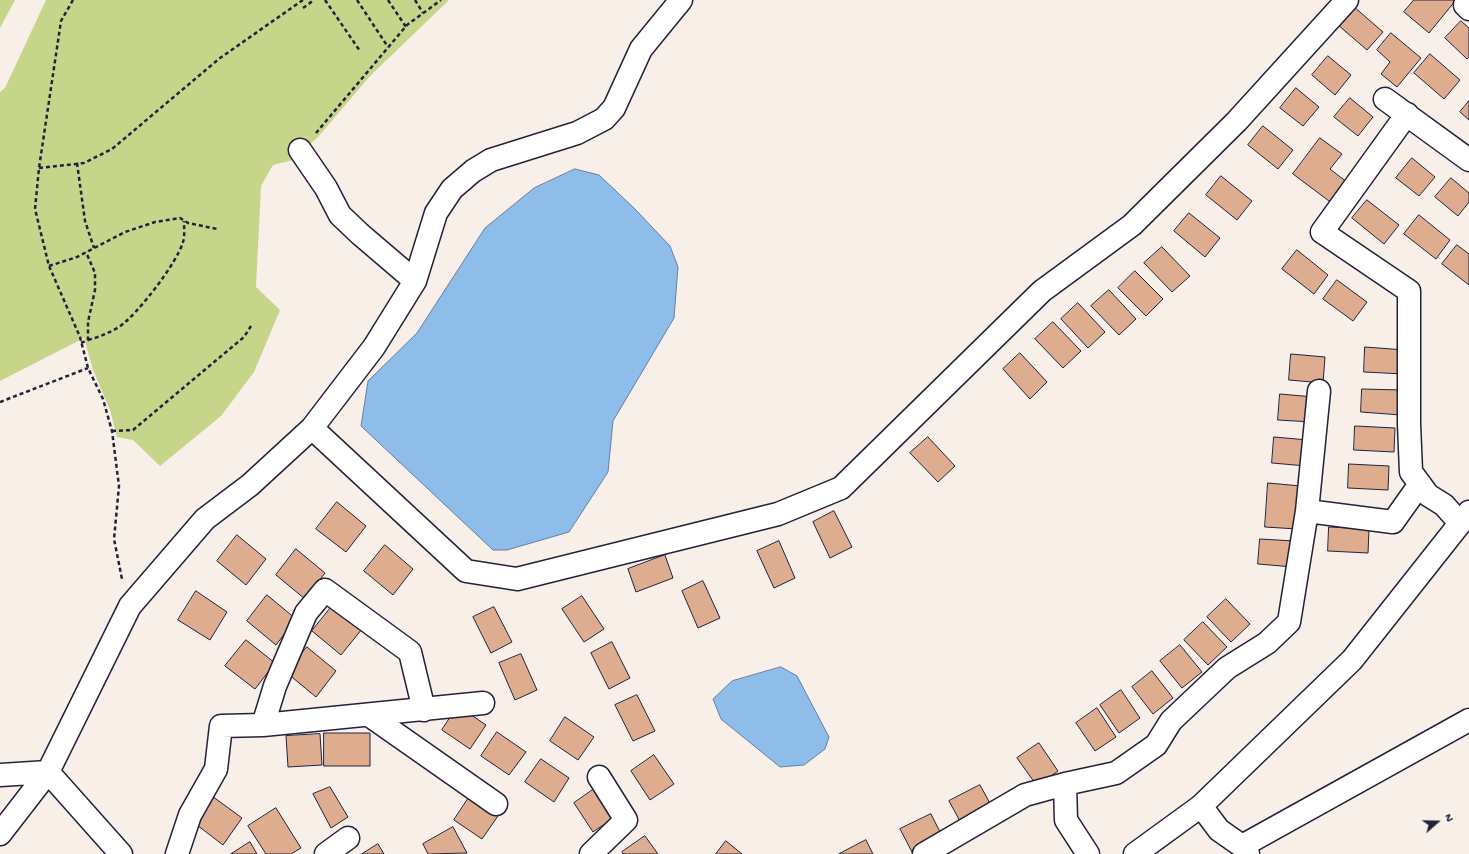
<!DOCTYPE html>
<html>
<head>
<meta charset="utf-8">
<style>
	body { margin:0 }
	#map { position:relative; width:1469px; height:854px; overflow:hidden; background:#f8efe9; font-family:"Gochi Hand",sans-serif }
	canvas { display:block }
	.north { position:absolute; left:1417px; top:802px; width:40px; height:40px; -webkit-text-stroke:3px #fff; paint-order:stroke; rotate:70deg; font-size:11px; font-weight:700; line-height:16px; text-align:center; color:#22223b }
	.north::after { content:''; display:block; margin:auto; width:14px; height:18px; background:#22223b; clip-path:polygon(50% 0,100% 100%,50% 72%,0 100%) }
</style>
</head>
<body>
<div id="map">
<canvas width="1469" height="854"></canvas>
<div class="north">N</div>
</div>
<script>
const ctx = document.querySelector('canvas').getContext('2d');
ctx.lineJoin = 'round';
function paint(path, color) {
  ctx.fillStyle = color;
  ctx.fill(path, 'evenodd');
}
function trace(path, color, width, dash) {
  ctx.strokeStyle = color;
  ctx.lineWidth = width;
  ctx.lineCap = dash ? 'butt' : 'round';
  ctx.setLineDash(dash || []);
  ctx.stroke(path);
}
paint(new Path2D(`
	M0,0H15L0,28Z
	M46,0H449L370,76L318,137L293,160L273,165L261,186L256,287L280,310L254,372L221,416L160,466L133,440L117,437L110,410L93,370L84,338L0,381V92L5,88Z`), '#c6d589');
const water = new Path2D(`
	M575,169L599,175L635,209L670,246L678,267L674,318L613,421L608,472L569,532L507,550H493L361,426L368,381L417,333L485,228L534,188Z
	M781,667L797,676L829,737L825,749L804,765L780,767L721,719L713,699L732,681Z`);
paint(water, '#8fbde9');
trace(water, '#637fa3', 1);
const building = new Path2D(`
	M1414,0H1456L1429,33L1404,12Z
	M1353,6L1383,32L1367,50L1338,25Z
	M1461,21L1469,28V57L1467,59L1445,38Z
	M1391,33L1421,58L1397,87L1381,74L1390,62L1377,50Z
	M1430,54L1460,80L1444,99L1414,73Z
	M1328,56L1351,75L1335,95L1312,75Z
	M1296,88L1319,107L1303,126L1280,108Z
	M1350,98L1373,117L1358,136L1334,117Z
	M1469,101V120L1460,112Z
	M1263,126L1293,150L1278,169L1248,145Z
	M1320,138L1342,154L1330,169L1348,183L1333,204L1293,174Z
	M1412,158L1435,177L1419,196L1396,178Z
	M1221,176L1252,201L1237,220L1206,195Z
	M1451,178L1469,193V202L1458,216L1435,197Z
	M1367,200L1399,225L1384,244L1352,218Z
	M1189,213L1220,238L1205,257L1174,231Z
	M1419,215L1450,240L1436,259L1404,234Z
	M1457,245L1469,254V285L1442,264Z
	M1162,247L1190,276L1172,292L1144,263Z
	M1297,250L1328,275L1314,294L1282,269Z
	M1135,271L1163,299L1146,316L1118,288Z
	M1337,280L1367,302L1353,321L1323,299Z
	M1109,290L1136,319L1119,335L1091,306Z
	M1078,303L1105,332L1088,348L1061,319Z
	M1053,322L1081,351L1063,368L1035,339Z
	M1365,347L1405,350L1404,374L1364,372Z
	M1020,353L1047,382L1030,399L1003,369Z
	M1291,354L1325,357L1323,383L1289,380Z
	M1362,389L1402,390L1401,415L1361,412Z
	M1280,394L1314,397L1312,422L1278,420Z
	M1355,426L1395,428L1394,452L1354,450Z
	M928,437L955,466L938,482L910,453Z
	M1274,437L1308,440L1306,466L1272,463Z
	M1349,464L1389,466L1388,490L1348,488Z
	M1268,483L1301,486L1297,529L1265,527Z
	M337,502L366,526L346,552L316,529Z
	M834,511L852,547L830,558L813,522Z
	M1329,527L1369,529L1368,553L1328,551Z
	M237,535L266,559L246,585L217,561Z
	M1260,539L1294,541L1293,567L1258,564Z
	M779,541L795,578L774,588L757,551Z
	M385,545L413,569L393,595L364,571Z
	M296,549L325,573L305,599L276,575Z
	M665,555L673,578L636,592L628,569Z
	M703,581L720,618L698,628L682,591Z
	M196,591L227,612L210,640L178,620Z
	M267,595L296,619L276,645L247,621Z
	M582,596L604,629L584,642L562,609Z
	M1226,599L1250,624L1231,642L1207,617Z
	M333,605L362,629L341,655L312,631Z
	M494,607L512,642L491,653L473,617Z
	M1203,622L1227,647L1208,665L1184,640Z
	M246,640L275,663L255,689L225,666Z
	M612,642L630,678L609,689L591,653Z
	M1180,645L1202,672L1182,688L1160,661Z
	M307,647L336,671L316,697L287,673Z
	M521,654L537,690L515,700L499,663Z
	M1152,671L1173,698L1153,714L1132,687Z
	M1121,690L1140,718L1119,733L1100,705Z
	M637,695L655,731L633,741L615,705Z
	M458,706L486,725L470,749L442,730Z
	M1097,708L1116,737L1095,751L1076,723Z
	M565,717L594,737L578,760L550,741Z
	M497,732L526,752L509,775L481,756Z
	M324,733H370V766H324Z
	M320,734L322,765L288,767L286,736Z
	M1039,743L1058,771L1037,786L1017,758Z
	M654,755L674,784L650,800L631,771Z
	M541,759L569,778L554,802L525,782Z
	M980,785L992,807L961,823L949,801Z
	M330,787L348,817L331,828L313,794Z
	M597,787L616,816L593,832L574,803Z
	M212,796L242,818L223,845L193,822Z
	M470,796L498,816L482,839L454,820Z
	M276,808L301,848L291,854H266L248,826Z
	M931,814L942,836L912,852L900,829Z
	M453,827L467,853L428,854L423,844Z
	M645,836L658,854H623L622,852Z
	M866,840L873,854H839Z
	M726,841L742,854H716Z
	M250,842L257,854H231Z
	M378,844L384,854H362Z`);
paint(building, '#dead8f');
trace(building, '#22223b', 1);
const minor = new Path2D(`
	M1465,5L1469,9
	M1385,99L1469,160
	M1407,114L1322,232L1409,291V424L1411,472L1428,495L1444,505L1460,523
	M300,150L326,188L340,215L360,234L415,281
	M1319,391L1307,511L1393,522L1420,484
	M312,428L466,571L517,579L778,514L841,488L1042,291L1132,225L1237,121L1347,0
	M369,715L496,804
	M263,725L275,686L306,613L325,590L410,652L424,710
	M48,772L121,854
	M0,775L48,772
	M1201,806L1219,830L1242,846L1248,854
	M0,834L48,772L130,606L205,519L250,485L312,428L374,347L415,281L436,213L452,189L473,171L491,160L577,133L604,119L614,108L641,49L681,0
	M1242,846L1469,720
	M177,854L190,815L216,769L221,726L263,725L483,703
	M326,854L348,838
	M591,854L626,820L599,777
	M924,854L1025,795L1065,784
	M1088,854L1066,820L1065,784L1116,773L1156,745L1171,721L1227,668L1267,643L1289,622L1307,511`);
const tertiary = new Path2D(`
	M1135,854L1201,806L1352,660L1469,512`);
trace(minor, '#22223b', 25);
trace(tertiary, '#22223b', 25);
trace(new Path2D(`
	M73,0L61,21L39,168L35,209L49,266L80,337L88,368L103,399L112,431L119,486L114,539L122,579
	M325,0L360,51
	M357,0L388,47
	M388,0L406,27
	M415,0L423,13
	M303,8L314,0
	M316,133L407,25L441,0
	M77,163L85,221L94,248
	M39,168L84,163L112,149L220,58L303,0
	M49,266L77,257L125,232L155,222L180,218L188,223L217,229
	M88,340C99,337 109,333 119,327C137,315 177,263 183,242C185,236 184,228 184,221
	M81,343L88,340V322L95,290V273L86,252
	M0,402L88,368
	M112,431L133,430L244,337L251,326`), '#22223b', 2.5, [4, 3]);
trace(minor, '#fff', 22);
trace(tertiary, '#fff', 22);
</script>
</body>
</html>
